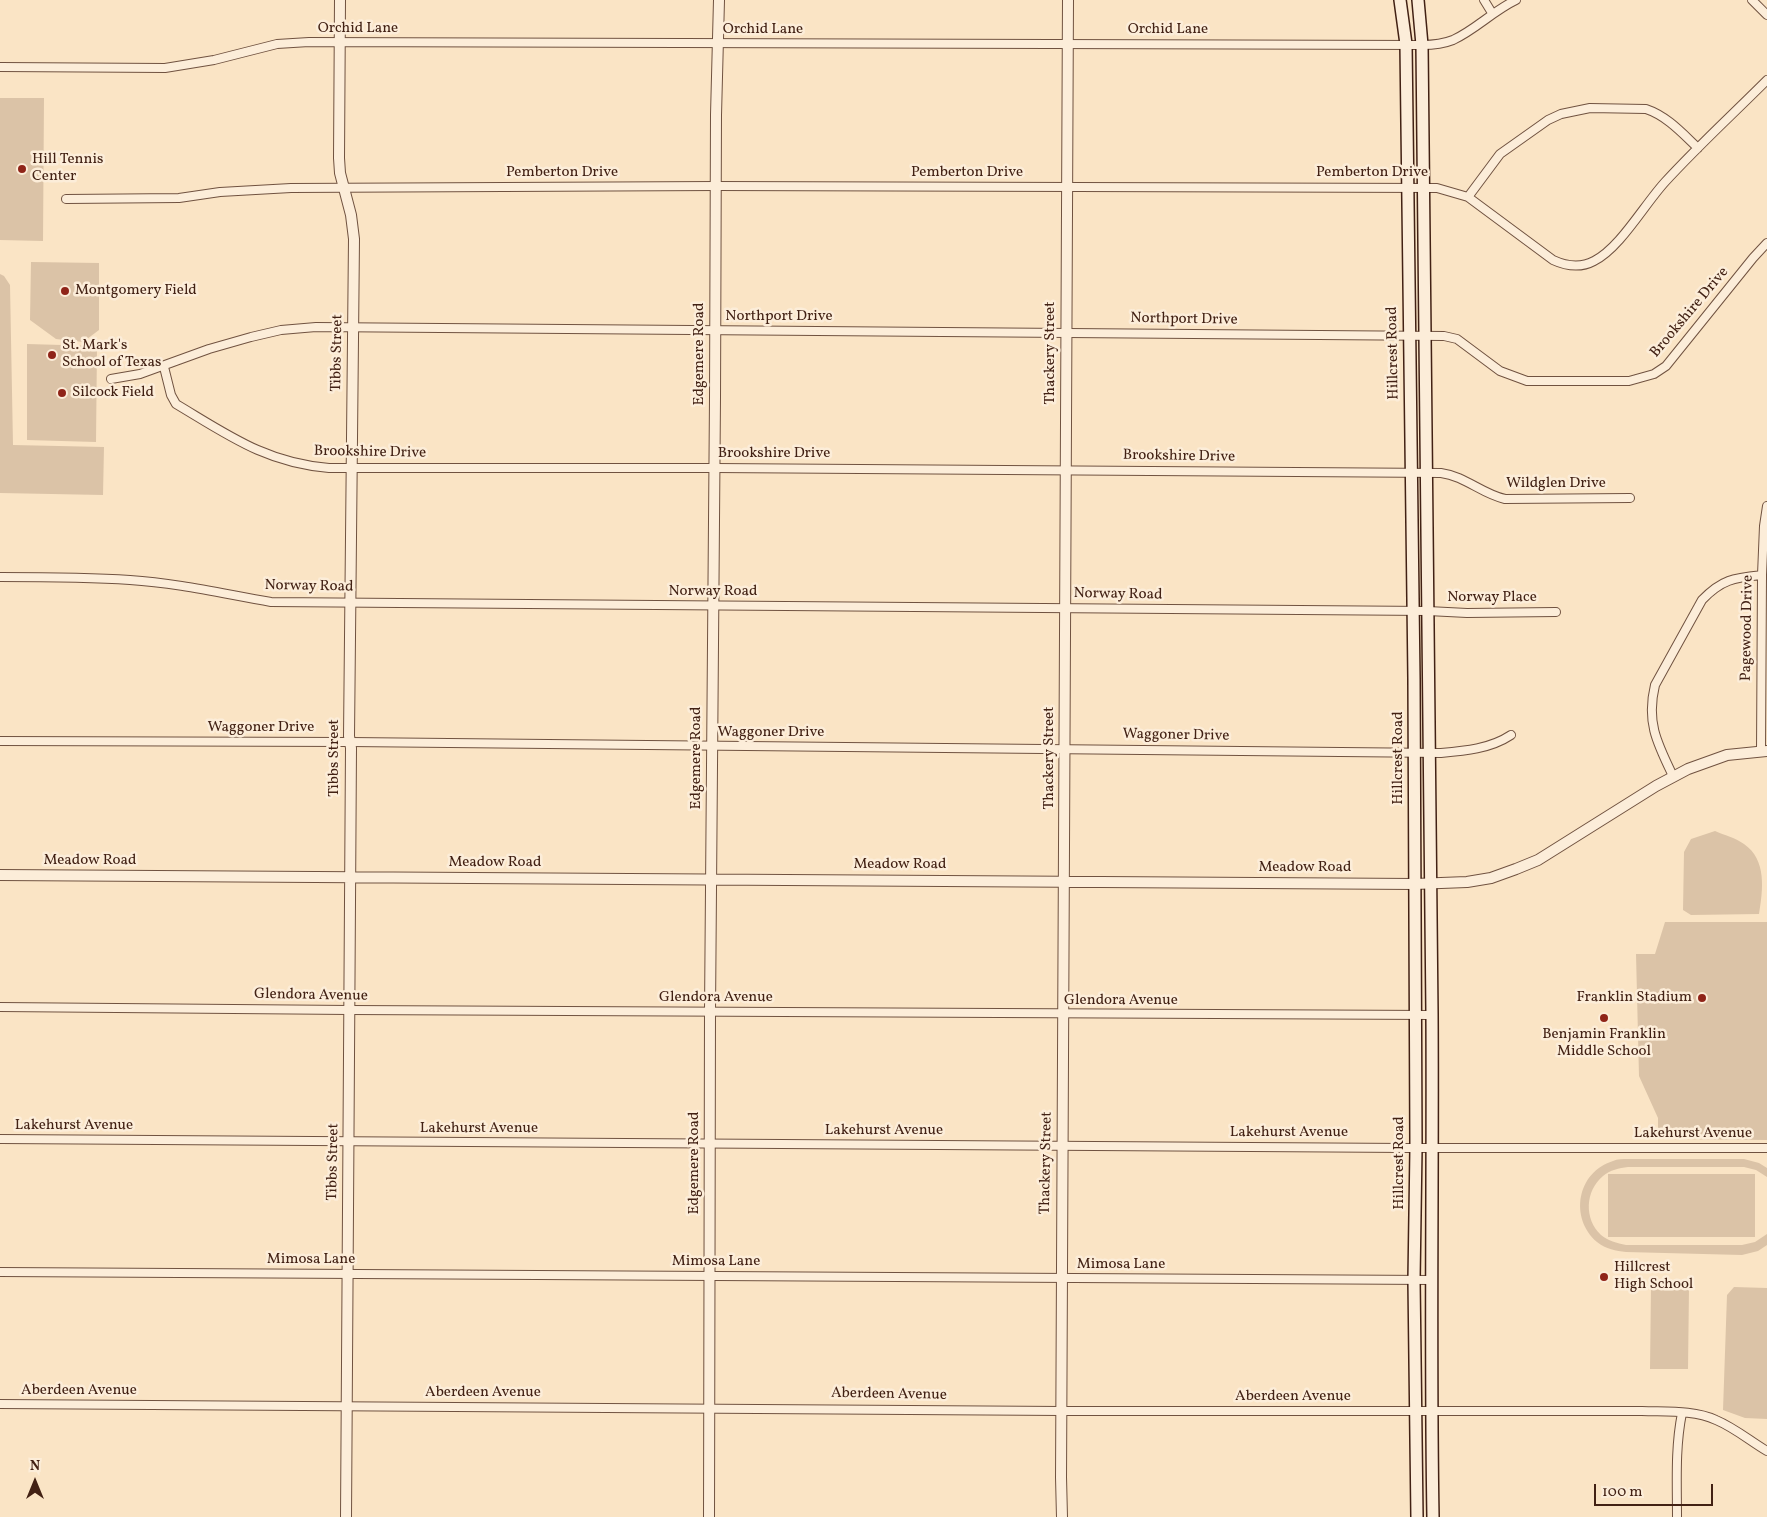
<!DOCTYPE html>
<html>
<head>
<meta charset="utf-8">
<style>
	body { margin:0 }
	#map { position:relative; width:1767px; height:1517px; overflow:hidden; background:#fae4c5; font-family:Vollkorn,serif }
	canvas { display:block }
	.north { position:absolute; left:10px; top:1457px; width:50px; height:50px; -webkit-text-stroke:4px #fcedd9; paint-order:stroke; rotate:0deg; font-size:14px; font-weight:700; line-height:20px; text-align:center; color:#422114 }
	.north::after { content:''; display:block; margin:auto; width:18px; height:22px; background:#422114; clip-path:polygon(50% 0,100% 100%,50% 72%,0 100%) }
	.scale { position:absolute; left:1594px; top:1484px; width:119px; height:22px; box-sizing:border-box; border:2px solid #422114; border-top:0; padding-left:6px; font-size:15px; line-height:18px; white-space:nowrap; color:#422114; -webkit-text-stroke:4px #fcedd9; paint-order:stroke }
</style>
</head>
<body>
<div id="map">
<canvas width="1767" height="1517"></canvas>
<div class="north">N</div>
<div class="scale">100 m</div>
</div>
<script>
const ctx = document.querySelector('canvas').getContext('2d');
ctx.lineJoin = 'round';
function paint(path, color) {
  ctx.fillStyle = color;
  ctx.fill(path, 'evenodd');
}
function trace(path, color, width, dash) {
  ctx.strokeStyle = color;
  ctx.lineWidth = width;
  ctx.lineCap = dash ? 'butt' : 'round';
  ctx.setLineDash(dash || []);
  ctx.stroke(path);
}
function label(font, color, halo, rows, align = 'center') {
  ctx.font = font + ' Vollkorn,serif';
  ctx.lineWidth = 5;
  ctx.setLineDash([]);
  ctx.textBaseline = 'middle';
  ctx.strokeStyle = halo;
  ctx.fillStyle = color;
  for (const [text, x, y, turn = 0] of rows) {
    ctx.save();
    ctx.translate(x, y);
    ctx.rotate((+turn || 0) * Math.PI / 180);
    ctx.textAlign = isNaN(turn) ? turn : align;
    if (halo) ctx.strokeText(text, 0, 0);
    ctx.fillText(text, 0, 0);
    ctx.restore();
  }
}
paint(new Path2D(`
	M0,98H44L43,241L0,240Z
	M31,262L99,263V330L83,342L56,339L30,320Z
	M0,274L4,276L10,285L13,445L104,447L103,495L0,493Z
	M27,344L97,346L96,442L27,440Z
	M1715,831C1724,835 1736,838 1744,844C1767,860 1763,890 1759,914L1691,915L1683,910L1684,852L1691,839Z
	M1665,922H1767V1140L1658,1139V1118L1639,1076L1636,954H1655Z
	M1628,1159H1744L1759,1163L1767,1168V1177L1756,1170L1744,1167H1628C1619,1168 1610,1170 1603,1176C1585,1191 1584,1219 1601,1235C1608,1241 1617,1243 1626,1245H1742L1755,1242L1767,1234V1245L1758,1251L1742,1255L1626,1252C1616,1251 1606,1249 1597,1242C1569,1218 1577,1172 1613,1161C1617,1159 1623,1159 1628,1159Z
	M1608,1174H1755V1237H1608Z
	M1651,1287L1689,1288L1688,1369H1650Z
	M1734,1287L1767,1288V1419L1745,1418L1723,1410L1727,1295Z`), '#dbc3a7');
const minor = new Path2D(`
	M1484,0L1492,13
	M1752,0L1767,15
	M0,67L165,68L214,60L277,44L309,42L1422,45C1432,45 1443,44 1453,40C1475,30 1493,11 1516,0
	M1468,197L1500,154L1548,120L1561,114L1590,108L1646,109C1667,116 1682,133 1698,148
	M66,199L179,198L220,192L291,188L716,186L1437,188L1468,197L1553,260C1566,266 1581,268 1594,261C1620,248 1644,205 1665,182C1697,147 1733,114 1767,80
	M164,367L171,395L176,404C228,435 266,463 329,468H715L1441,473C1465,476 1482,494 1505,499L1630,498
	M111,379L140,374L209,349L251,337L281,330L316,327L1444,336L1457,339L1500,371L1527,381H1629L1654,374L1666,366L1753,258L1767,243
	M0,577C43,577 87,577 130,580C178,583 224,594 271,602L1428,611L1467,613L1556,612
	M0,741L350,742L1440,753C1464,751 1490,749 1511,735
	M1761,751L1762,575L1764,526L1767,506
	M1673,776C1657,743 1646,722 1655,685L1702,600C1722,579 1734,578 1762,575
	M0,1007L350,1010L1432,1015
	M0,1139L1407,1148H1767
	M0,1272L1432,1280
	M0,1404L1061,1411H1642C1667,1412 1694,1410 1716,1420C1735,1428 1750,1441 1767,1451
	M1677,1517C1677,1482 1675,1448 1682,1413`);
const tertiary = new Path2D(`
	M340,0L339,158L340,173L351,215L354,239L349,736L351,748L346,1517
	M0,875L1415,884L1467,882L1491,878L1516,869L1538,860L1656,786L1688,769L1727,755L1767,751
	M709,1517L710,1011L715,398L716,115L719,0
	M1062,1517L1061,1477L1068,0`);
const secondary = new Path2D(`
	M1400,0L1406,44L1414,679L1416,1148L1414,1280L1417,1517
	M1418,0L1422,45C1425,368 1429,691 1432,1014C1433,1182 1430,1349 1433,1517`);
trace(minor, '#705240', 10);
trace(tertiary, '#705240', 12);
trace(secondary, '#422114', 14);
trace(minor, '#fcedd9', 8);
trace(tertiary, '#fcedd9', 10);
trace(secondary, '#fcedd9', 11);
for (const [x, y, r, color] of [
	[22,169,5,"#8f2418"],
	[65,291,5,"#8f2418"],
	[52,355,5,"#8f2418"],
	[62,393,5,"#8f2418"],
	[1702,998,5,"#8f2418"],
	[1604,1018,5,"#8f2418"],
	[1604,1277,5,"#8f2418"]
]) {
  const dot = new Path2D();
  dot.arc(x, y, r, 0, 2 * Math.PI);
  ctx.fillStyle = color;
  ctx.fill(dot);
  trace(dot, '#fcedd9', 2);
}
label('15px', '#422114', '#fcedd9', [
	["Orchid Lane",358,29],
	["Orchid Lane",763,30],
	["Orchid Lane",1168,30],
	["Pemberton Drive",562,173],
	["Pemberton Drive",967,173],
	["Pemberton Drive",1372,173],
	["Brookshire Drive",1690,313,-50],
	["Northport Drive",779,317],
	["Northport Drive",1184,320,1],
	["Tibbs Street",338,353,-89],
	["Thackery Street",1051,353,-90],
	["Hillcrest Road",1394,353,-91],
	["Edgemere Road",700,354,-90],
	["Brookshire Drive",370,453,1],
	["Brookshire Drive",774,454],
	["Brookshire Drive",1179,457,1],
	["Wildglen Drive",1556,484],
	["Norway Road",309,587,1],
	["Norway Road",713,592],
	["Norway Road",1118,595,1],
	["Norway Place",1492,598],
	["Pagewood Drive",1748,628,-89],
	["Waggoner Drive",261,728],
	["Waggoner Drive",771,733],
	["Waggoner Drive",1176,736,1],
	["Tibbs Street",335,758,-90],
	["Edgemere Road",697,758,-90],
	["Thackery Street",1050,758,-90],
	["Hillcrest Road",1399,758,-90],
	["Meadow Road",90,861],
	["Meadow Road",495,863],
	["Meadow Road",900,865],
	["Meadow Road",1305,868],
	["Glendora Avenue",311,996,1],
	["Glendora Avenue",716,998],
	["Glendora Avenue",1121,1001],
	["Lakehurst Avenue",74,1126],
	["Lakehurst Avenue",479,1129],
	["Lakehurst Avenue",884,1131],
	["Lakehurst Avenue",1289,1133],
	["Lakehurst Avenue",1693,1134],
	["Tibbs Street",334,1162,-89],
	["Edgemere Road",695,1163,-90],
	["Thackery Street",1047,1163,-89],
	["Hillcrest Road",1400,1163,-90],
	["Mimosa Lane",311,1260],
	["Mimosa Lane",716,1262],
	["Mimosa Lane",1121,1265],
	["Aberdeen Avenue",79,1391],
	["Aberdeen Avenue",483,1393],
	["Aberdeen Avenue",889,1395,1],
	["Aberdeen Avenue",1293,1397]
]);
label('15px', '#422114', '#fcedd9', [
	["Hill Tennis",32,160],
	["Center",32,177],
	["Montgomery Field",75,291],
	["St. Mark's",62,346],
	["School of Texas",62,363],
	["Silcock Field",72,393],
	["Franklin Stadium",1692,998,"right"],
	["Benjamin Franklin",1604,1035,"center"],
	["Middle School",1604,1052,"center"],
	["Hillcrest",1614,1268],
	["High School",1614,1285]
], 'left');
</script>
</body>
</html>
